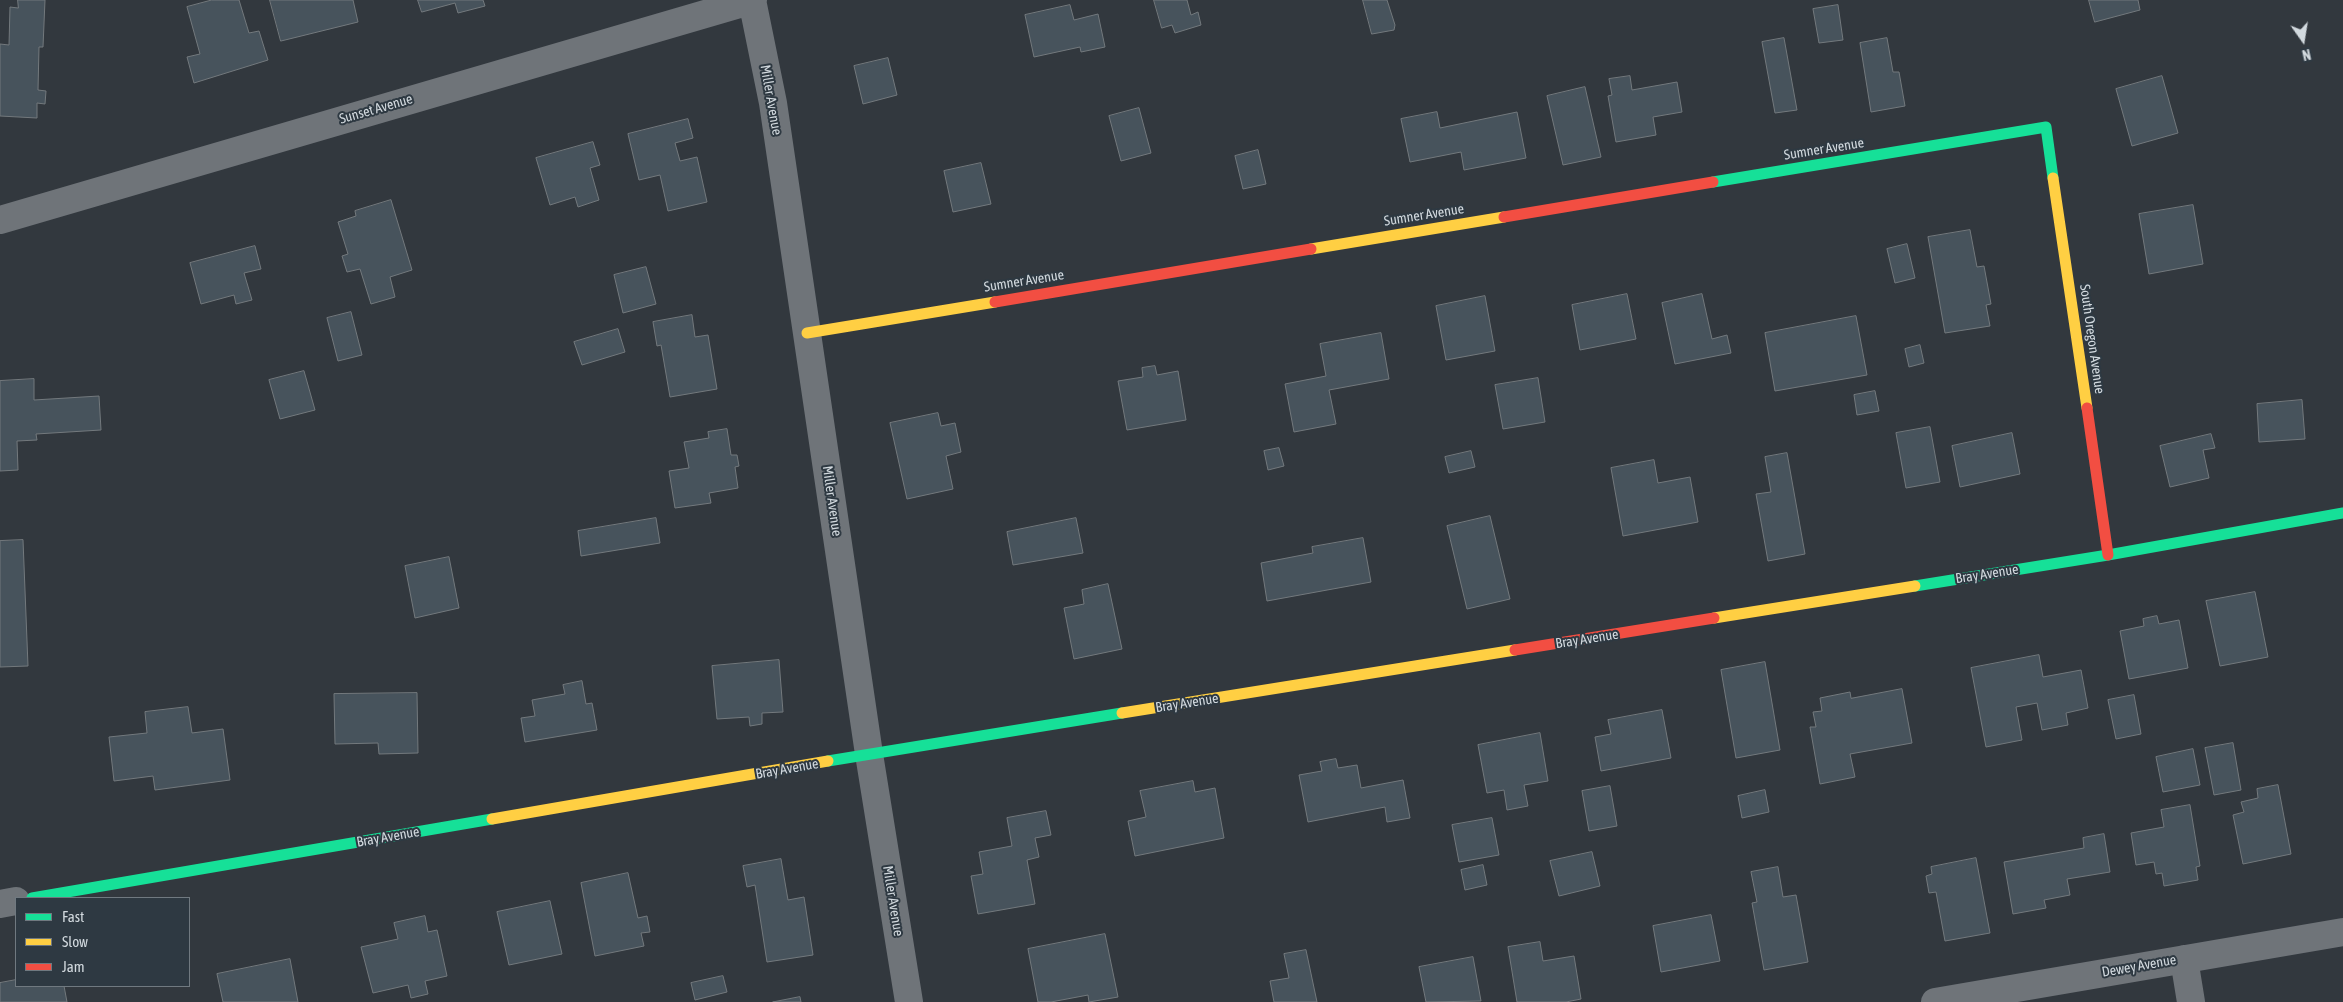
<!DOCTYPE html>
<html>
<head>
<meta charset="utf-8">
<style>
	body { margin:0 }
	#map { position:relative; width:2343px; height:1002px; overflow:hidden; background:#32383e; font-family:"Asap Condensed",sans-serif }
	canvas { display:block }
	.legend { position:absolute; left:15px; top:897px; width:175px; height:90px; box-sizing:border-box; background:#2e3942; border:1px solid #707980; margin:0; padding:6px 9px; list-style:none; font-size:15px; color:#d2d9de }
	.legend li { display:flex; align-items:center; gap:10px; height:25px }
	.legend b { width:25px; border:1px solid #707980 }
	.north { position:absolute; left:2278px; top:15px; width:50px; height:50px; -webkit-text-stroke:4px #2e3942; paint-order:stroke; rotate:167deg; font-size:14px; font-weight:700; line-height:20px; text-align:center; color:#d2d9de }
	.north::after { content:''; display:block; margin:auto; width:18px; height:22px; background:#d2d9de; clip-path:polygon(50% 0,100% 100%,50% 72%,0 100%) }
</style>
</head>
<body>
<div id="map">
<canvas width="2343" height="1002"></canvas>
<ul class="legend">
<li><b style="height:6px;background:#16e098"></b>Fast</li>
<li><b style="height:6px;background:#ffcf43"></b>Slow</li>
<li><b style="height:6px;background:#f24e42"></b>Jam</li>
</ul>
<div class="north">N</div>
</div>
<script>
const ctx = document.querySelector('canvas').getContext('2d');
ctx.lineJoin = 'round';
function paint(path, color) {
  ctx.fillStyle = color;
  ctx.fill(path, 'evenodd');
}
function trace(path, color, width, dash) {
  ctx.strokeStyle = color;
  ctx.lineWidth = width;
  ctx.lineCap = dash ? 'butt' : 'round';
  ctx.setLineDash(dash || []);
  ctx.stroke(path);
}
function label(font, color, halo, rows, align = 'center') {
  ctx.font = font + ' "Asap Condensed",sans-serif';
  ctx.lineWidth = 4;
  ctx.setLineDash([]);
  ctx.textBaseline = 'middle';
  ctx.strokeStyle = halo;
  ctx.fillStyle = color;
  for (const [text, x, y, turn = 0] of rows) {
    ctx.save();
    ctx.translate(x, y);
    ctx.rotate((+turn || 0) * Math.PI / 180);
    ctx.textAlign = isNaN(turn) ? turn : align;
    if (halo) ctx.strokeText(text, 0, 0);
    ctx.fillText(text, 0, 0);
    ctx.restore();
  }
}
const building = new Path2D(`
	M18,0H45L43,47H39L38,90L46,91L45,104L37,103V118L0,116V44L9,45L10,7L18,8Z
	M212,0H239L249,33L259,31L268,60L194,83L187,57L200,54L187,7Z
	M270,0H353L358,22L281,41Z
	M418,0H483L485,6L458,13L455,3L422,12Z
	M1154,0H1187L1191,15L1198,12L1201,25L1175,33L1172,25L1162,28Z
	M1363,0H1387L1395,25L1394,30L1372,34Z
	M2089,0H2138L2140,10L2095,22Z
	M1070,5L1074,20L1098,14L1105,47L1081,52L1080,47L1034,57L1025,15Z
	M1838,5L1843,40L1819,43L1813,9Z
	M1784,38L1797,110L1775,113L1762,42Z
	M1887,38L1893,72H1899L1905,106L1871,112L1860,43Z
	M888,58L897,95L863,104L854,66Z
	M1630,76L1632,90L1677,82L1682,112L1653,117L1656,135L1616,142L1608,96L1612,95L1609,79Z
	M2162,76L2178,133L2132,146L2116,89Z
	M1585,87L1601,157L1563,165L1547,96Z
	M1139,108L1151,153L1121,161L1109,116Z
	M1437,112L1440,128L1517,112L1526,158L1464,170L1461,152L1410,162L1401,119Z
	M688,119L693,138L675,143L680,161L697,157L707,202L668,211L660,175L639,180L628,134Z
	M593,142L600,165L590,168L599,200L578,207L575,197L550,205L536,158Z
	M1258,150L1266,184L1243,189L1235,156Z
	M981,163L991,204L953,212L944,171Z
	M391,200L412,270L390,277L395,297L371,304L360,269L347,272L342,256L348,254L338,222L356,216L355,211Z
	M2193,205L2203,264L2149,274L2139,214Z
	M1970,230L1977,267L1984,266L1991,304L1986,305L1990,326L1945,333L1928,237Z
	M1907,244L1915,278L1895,283L1887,249Z
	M255,246L261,269L244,273L252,300L236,304L234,295L201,304L190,263Z
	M646,267L656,304L623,313L614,275Z
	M1627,294L1636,339L1580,350L1572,305Z
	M1702,294L1712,339L1727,335L1731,353L1675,364L1662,303Z
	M1485,296L1495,351L1446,360L1436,306Z
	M351,312L362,355L338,361L327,318Z
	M692,315L695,337L708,335L717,389L670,397L661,345L657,346L653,322Z
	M1856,316L1867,375L1775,391L1765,333Z
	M618,329L625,352L582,365L574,342Z
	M1381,333L1389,379L1329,390L1336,424L1294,432L1285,384L1326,376L1320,344Z
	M1920,345L1924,363L1909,367L1905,349Z
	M1155,366L1157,375L1178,371L1186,420L1127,430L1118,381L1143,377L1142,368Z
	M304,371L315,410L280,419L269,380Z
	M1538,378L1545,422L1503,429L1495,385Z
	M34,379V400L99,396L101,430L36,434L37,440L17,441L18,470L0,471V381Z
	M1875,391L1879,411L1857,415L1854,395Z
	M2302,400L2305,439L2259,442L2257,404Z
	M938,413L941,426L955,423L961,452L946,456L953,489L907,499L890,423Z
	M1930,427L1940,482L1906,488L1896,433Z
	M727,429L731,455H737L739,466L735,467L738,488L709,493L711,503L675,508L669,471L689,468L684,442L709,438L708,432Z
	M2012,433L2020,474L1960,487L1952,446Z
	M2211,434L2215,448L2203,450L2209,478L2170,487L2160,446Z
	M1279,448L1284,466L1268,470L1264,451Z
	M1471,451L1475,467L1449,473L1445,457Z
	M1787,453L1805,554L1768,561L1756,494L1771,492L1765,457Z
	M1654,460L1658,483L1690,477L1698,522L1623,536L1611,468Z
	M1490,516L1510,599L1467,609L1447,526Z
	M656,518L660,543L581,556L578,531Z
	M1076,518L1083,553L1013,565L1007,532Z
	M1363,538L1371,582L1267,601L1261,563L1313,553L1312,547Z
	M23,540L28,666L0,667V541Z
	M449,557L459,608L415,618L405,566Z
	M1108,584L1122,649L1074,659L1064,608L1084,604L1082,590Z
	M2255,592L2268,657L2220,666L2206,601Z
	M2157,616L2159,624L2179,620L2188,668L2129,679L2120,631L2144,626L2143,619Z
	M2039,655L2043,677L2081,670L2088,708L2066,713L2068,725L2042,730L2037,703L2016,707L2022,740L1986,747L1971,668Z
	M779,660L783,712L762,713V724L750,726L749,717L717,719L712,666Z
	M1765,662L1780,750L1736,758L1721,670Z
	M582,681L586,704L592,703L597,730L525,742L521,718L535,716L532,700L565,694L563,685Z
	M1902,689L1912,743L1850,754L1855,777L1820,784L1810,727H1816L1813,712L1822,711L1820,698L1850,692L1851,698Z
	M417,693L418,753L379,754L378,743L335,744L334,694Z
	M2134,695L2141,734L2116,739L2108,700Z
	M188,707L192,733L223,729L230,780L155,790L153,776L114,781L109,737L147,733L145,712Z
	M1662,710L1671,758L1601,771L1595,737L1611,734L1608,720Z
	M1540,733L1548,781L1524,785L1528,806L1507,810L1504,790L1487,793L1478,745Z
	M2233,743L2241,790L2214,795L2205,748Z
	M2193,749L2200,785L2163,792L2156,757Z
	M1336,759L1338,768L1357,765L1361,788L1403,780L1410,818L1387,822L1385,807L1308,822L1299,775L1322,771L1320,762Z
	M1193,781L1195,792L1215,788L1224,838L1135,856L1128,821L1146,817L1140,791Z
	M2278,785L2291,854L2243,864L2233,815L2244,812L2241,802L2258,798L2257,789Z
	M1610,786L1617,826L1589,831L1582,791Z
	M1765,790L1769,812L1742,818L1738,796Z
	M2190,805L2200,866L2196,867L2198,880L2164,886L2162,873L2156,874L2154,862L2136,865L2131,833L2164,827L2161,810Z
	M1046,811L1051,835L1035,838L1039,857L1027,860L1035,904L978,914L971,876L983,874L979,852L1012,846L1007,818Z
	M1492,818L1499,855L1459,862L1452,825Z
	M2104,834L2110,872L2067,879L2070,895L2044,900L2046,908L2013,914L2004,862L2084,848L2083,838Z
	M1592,852L1600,886L1559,896L1550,861Z
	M1976,858L1990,933L1945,941L1936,892L1929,893L1926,876L1932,874L1931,867Z
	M781,859L788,900L804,897L813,955L767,962L755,885L747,887L743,866Z
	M1483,865L1487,885L1465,890L1461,870Z
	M1778,867L1783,897L1796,895L1808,962L1764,970L1752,903L1757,902L1751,872Z
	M628,873L638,918L647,916L650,932L641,933L644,946L595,956L581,883Z
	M550,901L562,954L509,965L497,912Z
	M1711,915L1720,961L1661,972L1653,926Z
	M425,916L428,932L437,930L447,976L425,981L428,994L411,998L408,985L373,993L361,947L398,939L394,923Z
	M1105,934L1118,997L1089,1002L1088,995L1051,1002H1038L1028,949Z
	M1540,942L1543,961L1574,956L1581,999L1566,1002H1517L1508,947Z
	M1306,950L1317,1002H1274L1270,981L1289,978L1284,954Z
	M1473,957L1481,1001L1426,1002L1419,967Z
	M290,959L298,1002H223L217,974Z
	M723,976L727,992L695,1000L691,983Z
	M16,980V986H64L67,1002H0V983Z
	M800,997L801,1002H773Z`);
paint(building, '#47535c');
trace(building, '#73797d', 1);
trace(new Path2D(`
	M752,0L773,103L869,754L909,1002
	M0,220L753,0
	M0,904L16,901
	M2184,959L2191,1002
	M1935,1002L2343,932`), '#6f7479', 28);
trace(new Path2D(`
	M1713,182L2046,127L2053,178
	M1915,586L2108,555L2343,513
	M828,761L1122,713
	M32,898L492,819`), '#16e098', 11);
trace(new Path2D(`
	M2053,178L2087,408
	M1311,249L1504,217
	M807,333L995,302
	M1714,618L1915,586
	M1122,713L1515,650
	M492,819L828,761`), '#ffcf43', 11);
trace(new Path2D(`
	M1504,217L1713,182
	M995,302L1311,249
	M2087,408L2108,555
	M1515,650L1714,618`), '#f24e42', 11);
label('14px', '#d2d9de', '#2e3942', [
	["Miller Avenue",771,100,80],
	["Sunset Avenue",376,109,-16],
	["Sumner Avenue",1824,149,-9],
	["Sumner Avenue",1424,215,-9],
	["Sumner Avenue",1024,281,-9],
	["South Oregon Avenue",2092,339,82],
	["Miller Avenue",832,501,82],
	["Bray Avenue",1987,574,-9],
	["Bray Avenue",1587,639,-9],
	["Bray Avenue",1187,703,-9],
	["Bray Avenue",787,769,-10],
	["Bray Avenue",388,837,-10],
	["Miller Avenue",893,901,81],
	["Dewey Avenue",2139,966,-10]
]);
</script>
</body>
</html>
